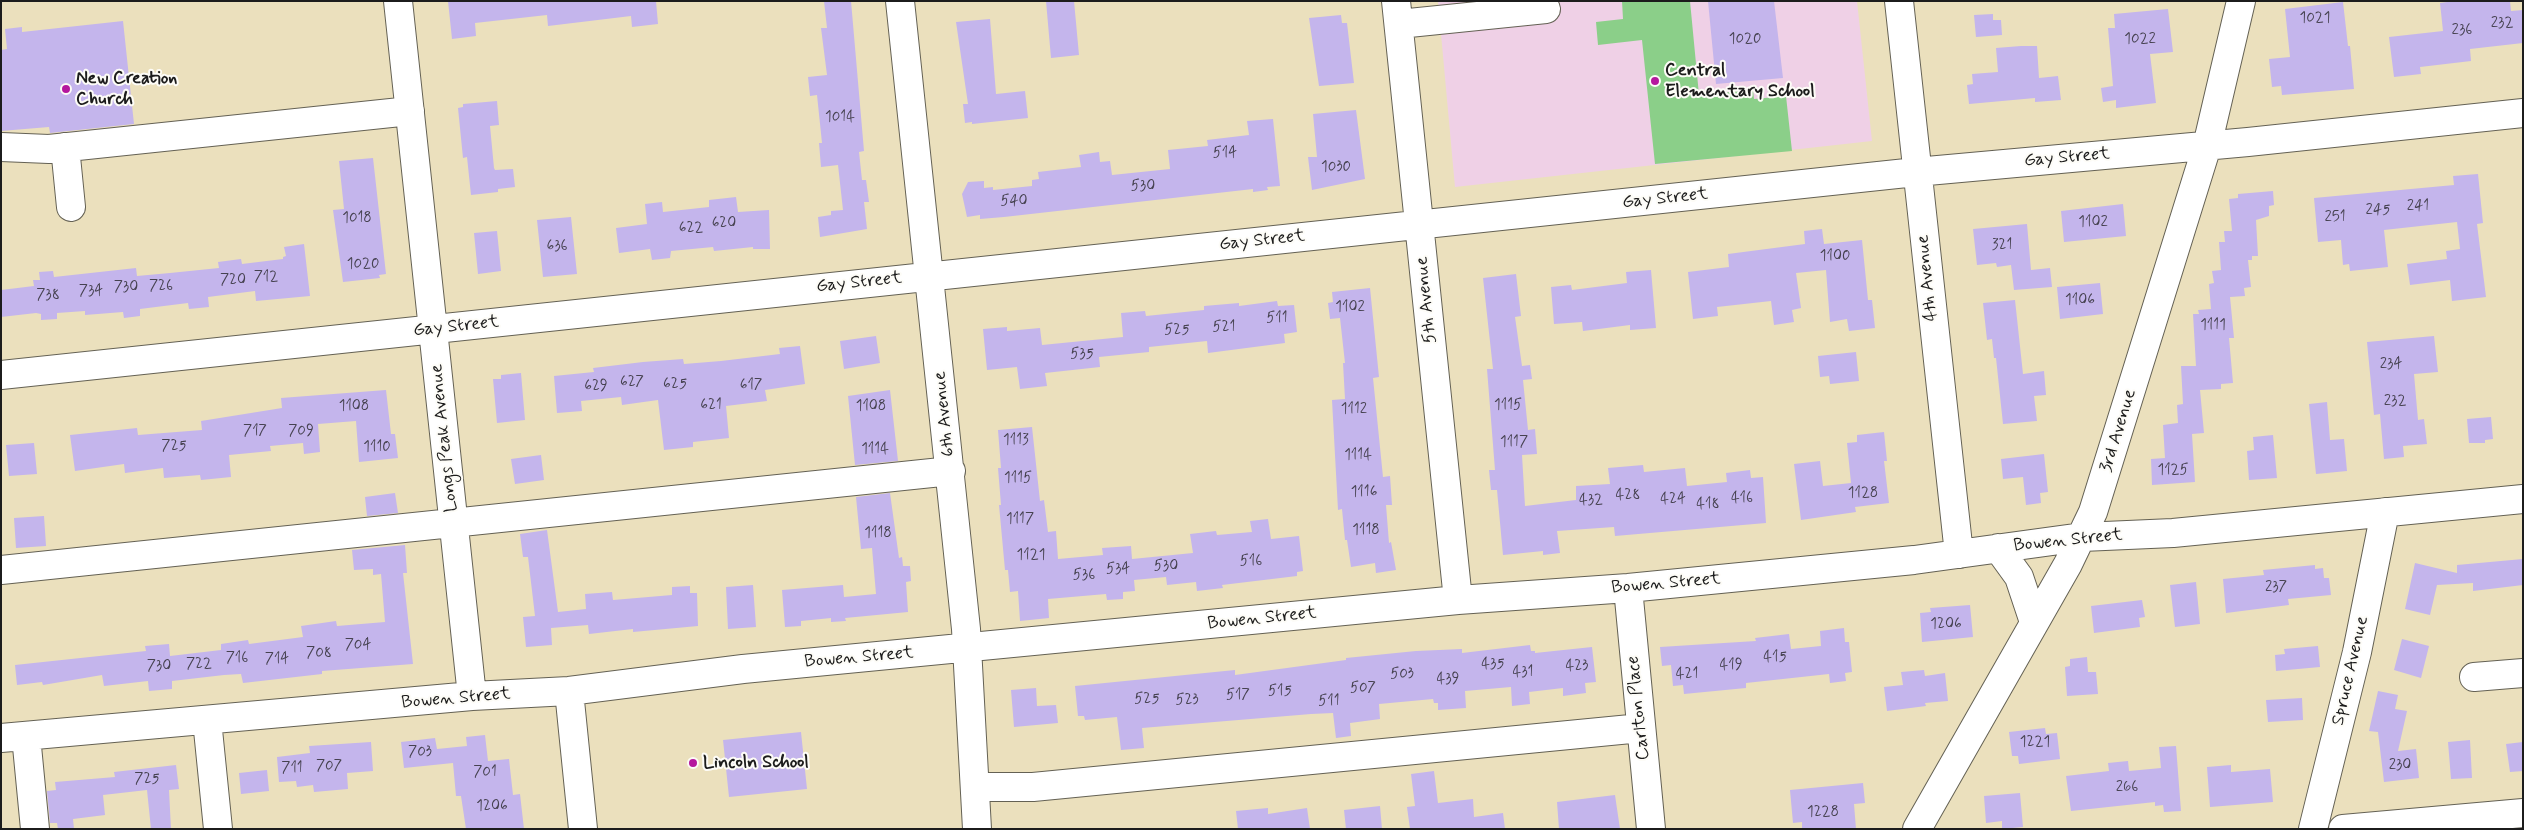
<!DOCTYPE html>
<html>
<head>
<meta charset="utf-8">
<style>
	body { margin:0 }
	#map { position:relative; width:2524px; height:830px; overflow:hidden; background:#ebe0bd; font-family:Mynerve,sans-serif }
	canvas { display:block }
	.frame { position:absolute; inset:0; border:2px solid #1c1c1c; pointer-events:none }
</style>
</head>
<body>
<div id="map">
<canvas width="2524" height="830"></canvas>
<div class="frame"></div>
</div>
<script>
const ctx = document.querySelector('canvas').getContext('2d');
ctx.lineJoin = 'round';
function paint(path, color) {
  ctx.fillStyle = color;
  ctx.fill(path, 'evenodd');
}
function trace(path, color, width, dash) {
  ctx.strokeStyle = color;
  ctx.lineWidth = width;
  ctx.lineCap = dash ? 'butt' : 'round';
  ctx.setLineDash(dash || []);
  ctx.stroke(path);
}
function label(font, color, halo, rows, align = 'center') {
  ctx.font = font + ' Mynerve,sans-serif';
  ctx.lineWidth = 4;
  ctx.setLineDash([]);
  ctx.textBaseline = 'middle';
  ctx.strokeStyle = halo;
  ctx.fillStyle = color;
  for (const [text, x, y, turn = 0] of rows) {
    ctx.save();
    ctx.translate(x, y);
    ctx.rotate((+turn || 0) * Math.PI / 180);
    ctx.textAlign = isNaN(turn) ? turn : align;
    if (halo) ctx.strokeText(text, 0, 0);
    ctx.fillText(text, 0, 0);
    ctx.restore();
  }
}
paint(new Path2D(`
	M1438,1H1857L1872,141L1455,187Z`), '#efd0e6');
paint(new Path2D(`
	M1622,1H1690L1699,95L1753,90L1754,99L1786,96L1792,151L1655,164L1642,40L1598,45L1596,22L1623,19Z`), '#8bcf89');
paint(new Path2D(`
	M448,1H656L658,24L632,27L631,16L548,26L547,15L475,23L476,36L452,39Z
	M824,1H851L864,151L859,152L862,180H866L869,202H864L867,229L820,237L818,217L831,215V211L843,210L838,165L821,167L819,143H822L817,95L810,96L808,77L827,75L821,28H827Z
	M1046,1H1074L1079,55L1051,58Z
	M1708,1H1774L1783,78L1716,84Z
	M2454,1H2510L2511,11L2523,10V43L2470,49L2471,61L2420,67L2421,74L2394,77L2389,37L2443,31L2440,3Z
	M2343,2L2348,46H2350L2354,89L2282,95L2281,86L2272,87L2269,59L2290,57L2285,9Z
	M2168,9L2173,52L2150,54L2156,103L2116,108V100L2103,102L2101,88L2113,86L2108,28H2115L2114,14Z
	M1993,14V20H2001L2002,35L1976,37L1974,15Z
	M1341,15L1342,23H1347L1354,83L1319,86L1309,18Z
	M990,19L996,94L1025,91L1028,118L972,124V122L965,123L963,104H968L956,22Z
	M123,21L134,124L50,133L49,127L1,131V50L7,49L5,29L22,27V32Z
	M2021,46H2037L2039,78L2058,76L2061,100L2035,102V98L1969,104L1967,85L1973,84L1972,74L1998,72L1996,48Z
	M497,101L499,125L490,126L494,168L495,170L513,169L515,187L498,189V192L471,195L467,157L463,158L458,108L463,107V104Z
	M1356,110L1365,179L1312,190L1308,157H1317L1313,114Z
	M1273,119L1280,186L1267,187L1268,190L1253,192V189L1004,217L980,219V215L967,217L962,194L968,182L984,181V188L993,187V190L1032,186V180L1039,179L1038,172L1081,167L1079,155L1099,152L1100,162L1110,161L1112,175L1170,169L1168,150L1208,146L1207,140L1249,135L1247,121Z
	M373,158L386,274L379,275L380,278L343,282L333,210L344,209L339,161Z
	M2478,174L2483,223L2477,224L2486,297L2452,301L2450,280L2410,285L2407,264L2447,259L2446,251L2460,249L2457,222L2384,230L2388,267L2350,271L2349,264L2343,265L2341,240L2318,242L2314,198L2454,185L2453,176Z
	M2273,191L2274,205L2269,206V216L2256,220L2258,256H2252V260H2248L2251,287L2244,288L2245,296L2230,297L2234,338H2229L2233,383L2221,384V389L2200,390L2204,433L2192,434L2195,482L2152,485L2151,459L2165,458L2163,425L2178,423L2177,405L2183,404L2181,366H2196L2193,314H2199L2198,310L2211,309L2209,284L2214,283L2212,271L2221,270L2219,242H2225L2224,231H2232L2229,199L2238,198V194Z
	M736,197L738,212L769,210L770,249H753V247L714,251L713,247L671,251L670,258L652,260L650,249L619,253L616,228L647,224L645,204L662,202L663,212L709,207V200Z
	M2123,204L2126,236L2064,242L2061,211Z
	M571,217L577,274L543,277L537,220Z
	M2027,224L2031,270L2050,268L2052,287L2014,290L2011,265L1997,267L1996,263L1977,265L1973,229Z
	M1822,229L1824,244L1862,240L1868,300H1872L1875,328L1849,331L1847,319L1830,322L1826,270L1796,273L1801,308L1792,310L1794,322L1774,325L1771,301L1717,307L1718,316L1693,319L1688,272L1729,267L1728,254L1805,244L1804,231Z
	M497,231L501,271L478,274L474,233Z
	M304,244L310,296L256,301L255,291L208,297L209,307L189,309L188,303L140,309V316L124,318L123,312L85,315V311L57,313V319L41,320V314L36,313L1,317V290L34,286L33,280H40L39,272L53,271L54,277L136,268L137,276L170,273L219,268L218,262L241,259L242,264L283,259V257L286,256L284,247Z
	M1651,270L1656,328L1630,330V325L1583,331L1582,322L1554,324L1551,287L1571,285L1572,290L1627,283L1626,272Z
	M1516,274L1521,316L1515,317L1522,366L1530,365L1532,379L1523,380L1528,430L1535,429L1537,454L1522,455L1525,506L1576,500V486L1610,484L1608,468L1643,465L1644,472L1685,468L1687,486L1727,482L1726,473L1750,470L1751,478L1763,477L1766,523L1615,536L1614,527L1557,531L1560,553L1543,555V551L1503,555L1497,490H1491L1489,470H1495L1487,369H1493L1483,278Z
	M2100,283L2103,314L2060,319L2057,287Z
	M1370,288L1379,377L1373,378L1383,477L1390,476L1392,505H1386L1389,543L1391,542L1396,570L1376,573L1375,563L1351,567L1347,540H1345L1342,509L1338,510L1332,400L1345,399L1343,363H1345L1340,318L1330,319L1328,303L1333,302L1332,292Z
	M2015,300L2023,374L2044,371L2046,395L2034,396L2037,421L2003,424L1996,358H1994L1992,339L1987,340L1983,303Z
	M1277,301L1278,306L1294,305L1297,332L1284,334L1285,343L1208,353L1207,341L1149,347V352L1099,357L1100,367L1045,373L1047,386L1020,389L1017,367L987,370L983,329L1007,327V331L1040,328L1042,345L1123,337L1121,313L1145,311L1146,316L1204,310V306L1239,303V306Z
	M876,336L880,363L844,369L840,341Z
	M2434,336L2438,372L2414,374L2418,420L2424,419L2427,444L2403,446L2404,457L2384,459L2380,414L2374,415L2367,342Z
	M800,346L805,384L765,390L767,401L726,406L729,438L693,442V447L664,450L658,400L622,405L621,397L581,401L582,411L557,413L554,376L594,372L593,368L643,362L683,359L684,364L721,361L780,354L779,348Z
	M1856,352L1859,381L1830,384L1829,376L1820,377L1818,356Z
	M521,373L525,420L497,423L493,379H501V375Z
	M386,390L391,434H395L398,458L359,462L356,421L318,424L320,452L304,454L303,443L270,446L271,451L229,455L231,477L201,480L200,475L164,478L163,468L125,473L124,464L75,471L70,435L137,428L138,435L202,430L201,421L282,408L281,398Z
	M890,390L898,461L855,465L848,396Z
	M2327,402L2330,440L2344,439L2347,471L2316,474L2309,404Z
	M2491,417L2493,439L2485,440V443H2469L2467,419Z
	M1032,427L1040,501L1044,500L1048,532L1056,531L1058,559L1103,555L1102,548L1131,546L1132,559L1193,553L1190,534L1216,531L1217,535L1252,532L1250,521L1268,519L1271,539L1299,536L1303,571L1297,572V576L1222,585L1223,588L1197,591L1196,582L1167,585L1166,577L1134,580L1135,591L1123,592V599L1107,600L1106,594L1048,599L1049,618L1020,621L1018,591L1010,592L1008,570H1005L999,505H1001L998,468H1001L998,430Z
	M1884,432L1887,461H1884L1889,503L1855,507L1856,512L1801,520L1794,464L1820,461L1823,486L1851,483L1847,443L1857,442V435Z
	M2273,435L2277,478L2249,480L2247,451L2254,450L2253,437Z
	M34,443L37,474L9,476L6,445Z
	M2044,454L2048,492L2040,493L2041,503L2026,505L2023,477L2003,479L2001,459Z
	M541,455L544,480L515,484L511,459Z
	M395,493L398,513L367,516L365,497Z
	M890,493L899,558L902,557L903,566H910L911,581L906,582L908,612L845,618L846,621L831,622V618L801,621V626L785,627L782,590L843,585L844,597L876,594L872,548L861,549L856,497Z
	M44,516L46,546L16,548L14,518Z
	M547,530L558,612L586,609L585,594L612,592L613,600L672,595V587L690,586V593H697L698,626L633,632V629L589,634L588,625L551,628L552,645L526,647L523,617L535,616L528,557H523L520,534Z
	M405,545L407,573H403L413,664L322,671V674L243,683L241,674L224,675L172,681V689L149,691L148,681L104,686L102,675L43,685L42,682L17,685L15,665L146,651L145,646L169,644L170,656L221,650V644L248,640L249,644L303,637L301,626L336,621L337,626L385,622L381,574L373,575V569L354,570L352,550Z
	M2523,559V585L2473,591V583L2437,585L2430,615L2405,609L2415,563L2457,573V565Z
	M2315,565V569L2323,568L2324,578H2329L2331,595L2288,599L2289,605L2226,613L2223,579L2264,575L2263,570Z
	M2196,582L2200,624L2175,627L2170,585Z
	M753,585L756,627L728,629L726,587Z
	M2142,600L2145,617L2139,618L2140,627L2094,633L2091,606Z
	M1970,605L1973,637L1922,642L1920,613L1931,612L1930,608Z
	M1844,628L1845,642H1849L1852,672L1845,673L1846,681L1830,683L1829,674L1746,683V688L1684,694L1683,685L1673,686L1671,665L1662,666L1660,647L1756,641L1755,638L1789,634L1791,649L1821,646L1820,631Z
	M2402,639L2429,646L2421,678L2394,670Z
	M1530,645L1531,651H1535V653L1592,647L1596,682L1585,683L1586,693L1563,696V688L1529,692L1530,704L1512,706L1511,687L1465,691L1466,708L1438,710V703H1434L1433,699L1379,704L1380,719L1350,723L1351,736L1336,738L1333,713L1311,714L1142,728L1144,748L1121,750L1117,717L1085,720L1084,716H1078L1075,686L1235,670V675L1346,660V658L1416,651L1462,649V653Z
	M2318,646L2320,667L2276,671L2275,655L2285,654L2284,649Z
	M2087,657L2088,672H2096L2098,694L2067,696L2065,667L2070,666V659Z
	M1924,670L1925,676L1945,673L1948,701L1925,703L1926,706L1887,711L1884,687L1903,685L1901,672Z
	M1036,688L1037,706L1056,705L1058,723L1014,727L1011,690Z
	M2378,691L2398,695L2395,709L2407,711L2398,751L2416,749L2419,778L2384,782L2378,732L2369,731Z
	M2302,698L2303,720L2268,722L2266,700Z
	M2045,728L2046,734L2057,733L2060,759L2019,764L2018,756H2012L2009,732Z
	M801,732L807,789L729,797L723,740Z
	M485,735L488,761L509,759L513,795L520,794L524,829H466L461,796H456L453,763L404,768L401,742L435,738L437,749L467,746L466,737Z
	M2470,740L2472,778L2451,779L2448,742Z
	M371,742L373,771L347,773L348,789L314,792L313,785L297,787L296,781L279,782L277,757L310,753L309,746Z
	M2523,742V771L2510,772L2506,744Z
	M2176,746L2181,811L2164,812L2163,805L2155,806V802L2071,811L2066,776L2109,771L2108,763L2128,761L2129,771L2161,768L2159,747Z
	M176,765L179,789L169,790L171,829H151L147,790L103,795L105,815L73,819L74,829H58L57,823H50L47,791L56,790L55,782L115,777L114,772Z
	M2231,765V772L2270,769L2273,802L2210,807L2207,767Z
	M267,770L269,791L241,794L239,773Z
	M1434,771L1438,803L1473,799L1474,817L1503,813L1505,829H1410L1407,807L1415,806L1411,774Z
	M1863,783L1865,803L1854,804L1856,829H1802V822L1793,823L1790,790Z
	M2020,793L2023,827L2002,829V821L1986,823L1984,796Z
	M1615,795L1620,829H1559L1557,802Z
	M1380,806L1382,829H1346L1344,810Z
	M1268,808V814L1307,808L1310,829H1238L1236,811Z`), '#c4b5ec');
const minor = new Path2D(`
	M398,1L472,696
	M900,1L966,629L977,829
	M1396,1L1458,600
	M1899,1L1959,554
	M1399,24L1546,9
	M1,147L49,149L410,111
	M65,147L71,207
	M1,375L1916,172L2248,142L2523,113
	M1998,548L2019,577L2034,622
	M1,570L951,471
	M1628,588L1651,829
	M2474,677L2523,673
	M569,691L583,829
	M207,720L218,829
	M26,736L35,829
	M1,738L472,696L569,691L743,669L1458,600L1628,588L1914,560L2082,537L2173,533L2523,499
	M975,787H1033L1641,728
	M1917,829L2068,564L2093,512L2207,146L2241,1
	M2313,829L2357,652L2385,512
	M2343,829L2523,813`);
trace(minor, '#646154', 30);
trace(minor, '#fff', 28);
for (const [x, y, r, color] of [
	[1655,81,5,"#b5179e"],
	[66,89,5,"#b5179e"],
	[693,763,5,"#b5179e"]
]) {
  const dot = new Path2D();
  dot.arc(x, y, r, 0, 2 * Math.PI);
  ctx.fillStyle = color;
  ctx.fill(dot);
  trace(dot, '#fdfcf7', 2);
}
label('15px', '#464250', null, [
	["1021",2315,19],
	["232",2502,24],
	["236",2462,31],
	["1020",1745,40],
	["1022",2140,40],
	["1014",840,118],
	["514",1225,154],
	["1030",1336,168],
	["530",1143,187],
	["540",1014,202],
	["241",2418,207],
	["245",2378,211],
	["251",2335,218],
	["1018",357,219],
	["1102",2093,223],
	["620",724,224],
	["622",691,229],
	["321",2002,246],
	["636",557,247],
	["1100",1835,257],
	["1020",363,265],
	["712",266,278],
	["720",233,281],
	["726",161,287],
	["730",126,288],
	["734",91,292],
	["738",48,296],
	["1106",2080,301],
	["1102",1350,308],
	["511",1277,319],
	["1111",2213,326],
	["521",1224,328],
	["525",1177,331],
	["535",1082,355],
	["234",2391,365],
	["627",632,383],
	["625",675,385],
	["617",751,386],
	["629",596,387],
	["232",2395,402],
	["621",711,406],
	["1115",1508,406],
	["1108",354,407],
	["1108",871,407],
	["1112",1354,410],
	["717",255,432],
	["709",301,432],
	["1113",1016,441],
	["1117",1514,443],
	["725",174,447],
	["1110",377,448],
	["1114",875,450],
	["1114",1358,456],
	["1125",2173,471],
	["1115",1018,479],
	["1116",1364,493],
	["1128",1863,494],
	["428",1628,496],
	["416",1742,499],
	["424",1673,500],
	["432",1591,501],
	["418",1708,505],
	["1117",1020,520],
	["1118",1366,531],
	["1118",878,534],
	["1121",1031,556],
	["516",1251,562],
	["530",1166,567],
	["534",1118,570],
	["536",1084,576],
	["237",2276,588],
	["1206",1946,625],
	["704",358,646],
	["708",319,654],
	["415",1775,658],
	["716",237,659],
	["714",277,660],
	["722",199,665],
	["435",1493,665],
	["419",1731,666],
	["730",159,667],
	["423",1577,667],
	["431",1523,673],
	["503",1402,675],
	["421",1687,675],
	["439",1448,680],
	["507",1363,689],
	["515",1280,692],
	["517",1238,696],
	["525",1147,700],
	["523",1187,701],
	["511",1329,702],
	["1221",2035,743],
	["703",420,753],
	["230",2400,766],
	["707",329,767],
	["711",292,769],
	["701",485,773],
	["725",147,780],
	["266",2127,788],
	["1206",492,807],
	["1228",1823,813]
]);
label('bold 18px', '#1c1c1c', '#fdfcf7', [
	["Central",1665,71],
	["Elementary School",1665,92],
	["New Creation",76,79],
	["Church",76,100],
	["Lincoln School",703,763]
], 'left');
label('18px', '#1c1c1c', '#fdfcf7', [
	["Gay Street",2067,158,-5],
	["Gay Street",1665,199,-6],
	["Gay Street",1262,241,-6],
	["4th Avenue",1928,278,-96],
	["Gay Street",859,283,-6],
	["5th Avenue",1427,300,-96],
	["Gay Street",456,327,-6],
	["6th Avenue",945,414,-96],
	["3rd Avenue",2119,431,-73],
	["Longs Peak Avenue",445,438,-96],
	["Bowen Street",2068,541,-6],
	["Bowen Street",1666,584,-5],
	["Bowen Street",1262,619,-6],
	["Bowen Street",859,658,-5],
	["Spruce Avenue",2351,671,-77],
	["Bowen Street",456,699,-5],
	["Carlton Place",1639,708,-96]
]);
</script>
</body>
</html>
